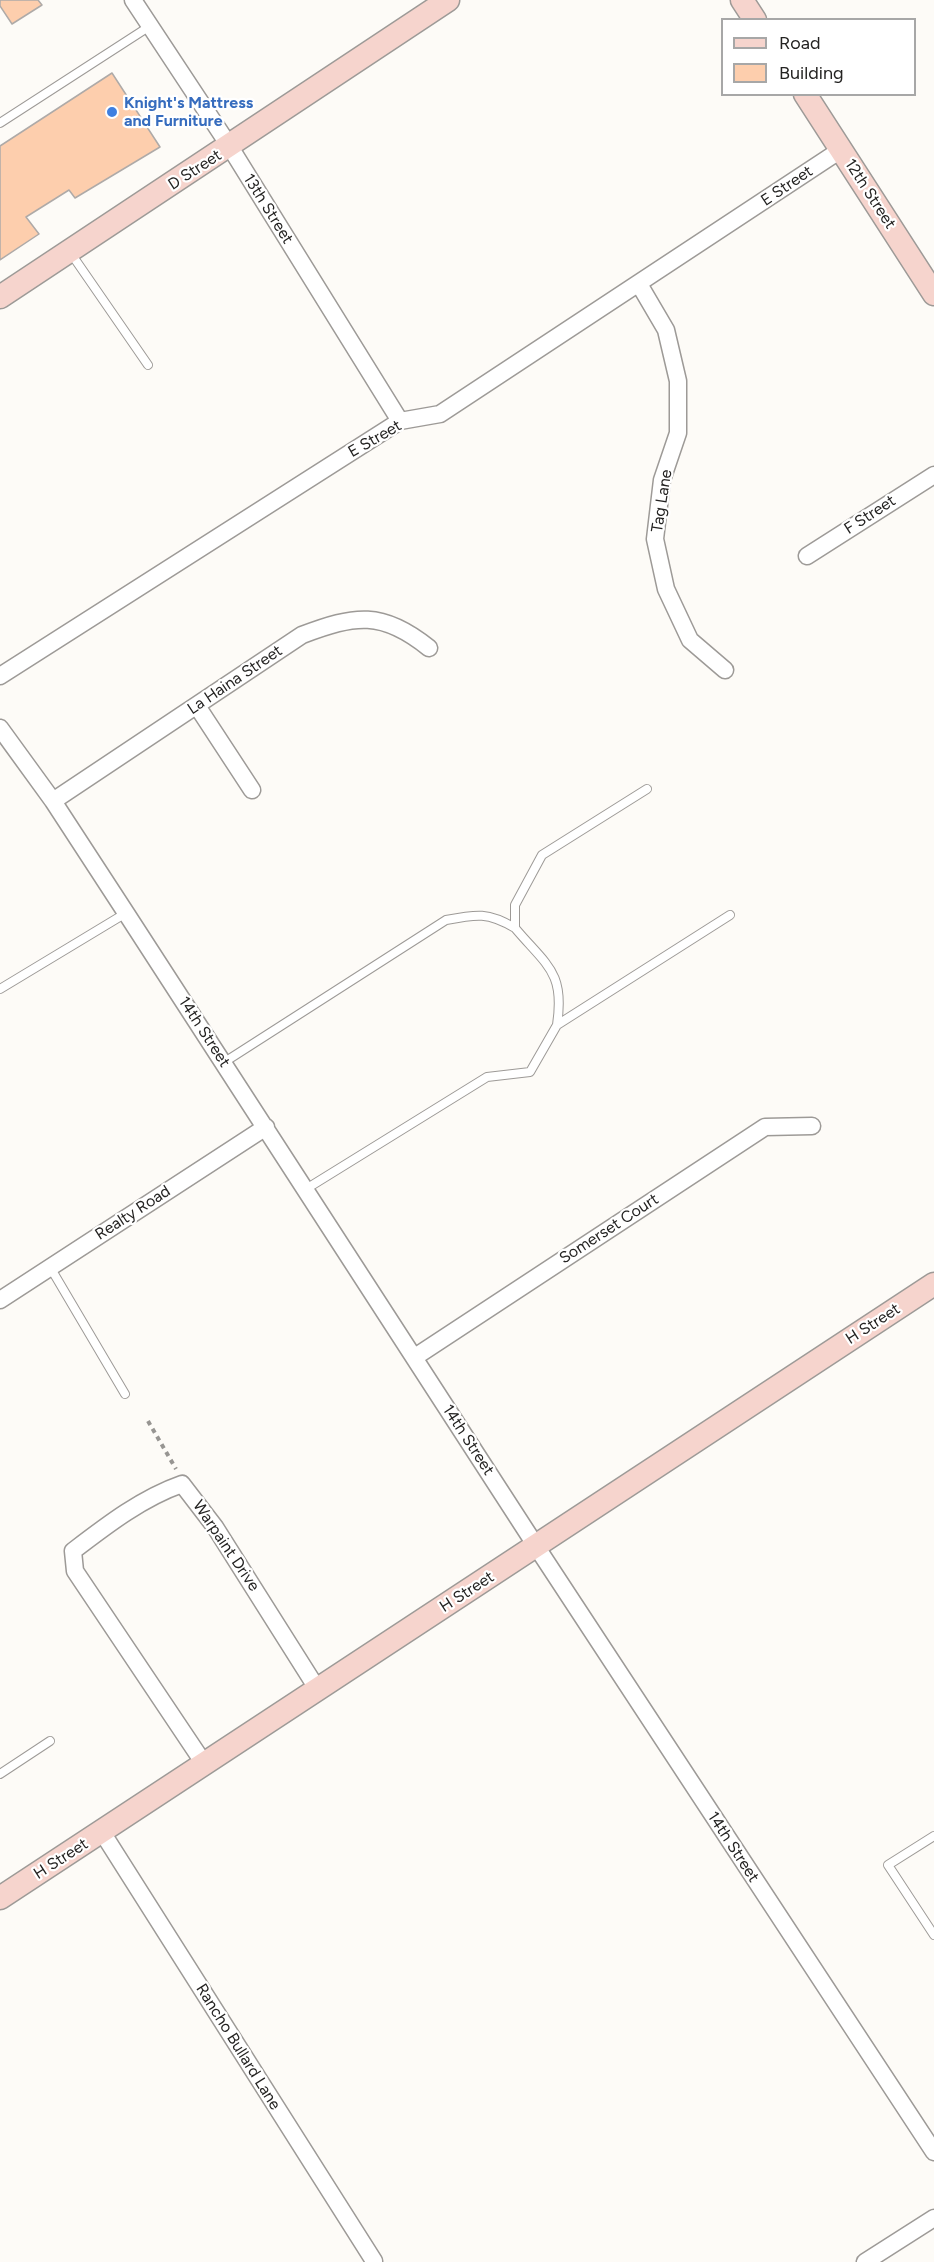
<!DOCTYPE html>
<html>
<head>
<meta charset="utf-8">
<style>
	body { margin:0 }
	#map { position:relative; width:934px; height:2262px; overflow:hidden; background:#fdfbf7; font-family:Figtree,sans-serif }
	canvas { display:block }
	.legend { position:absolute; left:721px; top:18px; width:195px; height:78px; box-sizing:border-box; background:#fff; border:2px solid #a7a7a7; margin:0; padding:8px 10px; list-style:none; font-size:18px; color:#242322 }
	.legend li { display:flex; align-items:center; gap:12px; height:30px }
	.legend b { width:30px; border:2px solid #a7a7a7 }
</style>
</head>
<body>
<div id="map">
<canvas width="934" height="2262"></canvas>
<ul class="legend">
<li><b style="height:8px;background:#f6d4cd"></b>Road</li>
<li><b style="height:16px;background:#fdcead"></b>Building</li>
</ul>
</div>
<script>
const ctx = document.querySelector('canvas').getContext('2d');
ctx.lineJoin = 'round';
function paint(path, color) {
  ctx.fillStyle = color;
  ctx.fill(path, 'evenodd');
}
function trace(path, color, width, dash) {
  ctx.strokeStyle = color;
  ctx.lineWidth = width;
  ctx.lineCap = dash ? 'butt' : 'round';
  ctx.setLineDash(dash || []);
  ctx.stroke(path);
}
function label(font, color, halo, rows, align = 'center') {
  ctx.font = font + ' Figtree,sans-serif';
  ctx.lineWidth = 4.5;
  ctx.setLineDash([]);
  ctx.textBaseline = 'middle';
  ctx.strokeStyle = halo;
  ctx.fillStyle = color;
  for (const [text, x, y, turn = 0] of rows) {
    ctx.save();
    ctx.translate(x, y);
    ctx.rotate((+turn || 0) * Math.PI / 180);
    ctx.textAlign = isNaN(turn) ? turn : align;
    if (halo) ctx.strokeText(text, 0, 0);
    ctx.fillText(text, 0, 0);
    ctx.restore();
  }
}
const building = new Path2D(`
	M0,0H38L42,5L12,24L0,6Z
	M112,73L160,147L75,198L69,190L26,217L39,234L0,260V146Z`);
paint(building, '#fdcead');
trace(building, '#aeaaa8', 1.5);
const lane = new Path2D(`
	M0,123L150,26
	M70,252L148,365
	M0,989L126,913
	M557,1025C565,972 547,966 515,928V905L542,855L647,789
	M223,1063L446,920C477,914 488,912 515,928
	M306,1189L487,1077L530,1072L557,1025L730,915
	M50,1267L125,1394
	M0,1774L50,1741
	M934,1836L888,1865L934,1935`);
const street = new Path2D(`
	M133,0L230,147L400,421
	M639,284L666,330L678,381V433L662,480L655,539L666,589L690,640L725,670
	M807,556L934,475
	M0,676L400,421L440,414L842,149
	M197,706L252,790
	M0,728L53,801L126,913L536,1546L934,2152
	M53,801L302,635C355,615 382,610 429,648
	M0,1300L266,1127
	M415,1357L765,1127L812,1126
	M205,1765L75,1571L73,1551C107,1525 142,1498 182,1484L215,1527L318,1690
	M102,1832L374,2261
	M865,2262L934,2218`);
const secondary = new Path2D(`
	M742,0L755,20
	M805,94L934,294
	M0,297L448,0
	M0,1898L934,1284`);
trace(lane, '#9d9a97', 10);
trace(street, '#9d9a97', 19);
trace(secondary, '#9d9a97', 25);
trace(new Path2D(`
	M148,1421L176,1469`), '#979592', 4, [4.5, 4.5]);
trace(lane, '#fff', 8);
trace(street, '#fff', 16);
trace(secondary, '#f6d4cd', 22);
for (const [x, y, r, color] of [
	[112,112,6,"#3f7fe0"]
]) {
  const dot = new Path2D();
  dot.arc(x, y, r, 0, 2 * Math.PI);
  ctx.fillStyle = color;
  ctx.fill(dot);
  trace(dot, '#fff', 2);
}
label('bold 16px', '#366cbe', '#fff', [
	["Knight's Mattress",124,103],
	["and Furniture",124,121]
], 'left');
label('16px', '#242322', '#fff', [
	["D Street",195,170,-33],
	["E Street",787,186,-34],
	["12th Street",870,194,57],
	["13th Street",268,209,58],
	["E Street",375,439,-30],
	["Tag Lane",662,501,-81],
	["F Street",870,515,-33],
	["La Haina Street",235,680,-34],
	["14th Street",204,1032,57],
	["Realty Road",133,1213,-33],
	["Somerset Court",609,1229,-33],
	["H Street",873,1324,-33],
	["14th Street",468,1440,57],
	["Warpaint Drive",226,1546,56],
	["H Street",467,1592,-33],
	["14th Street",733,1847,57],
	["H Street",61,1859,-33],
	["Rancho Bullard Lane",238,2047,58]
]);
</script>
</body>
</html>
